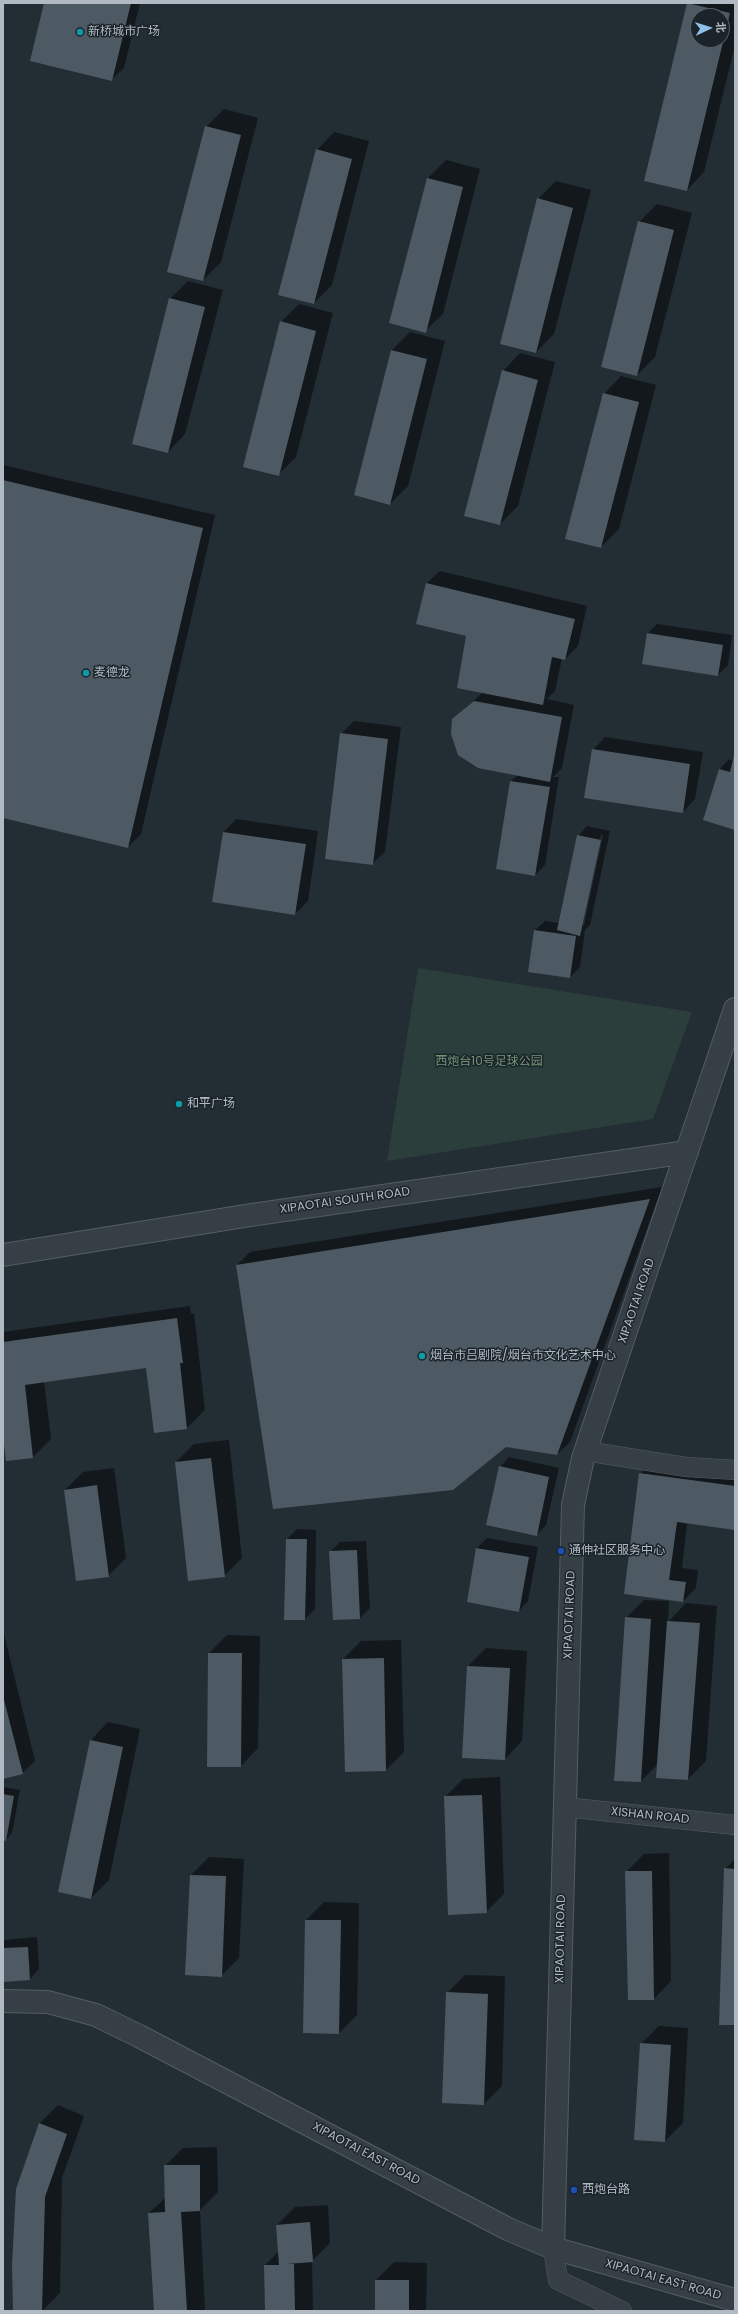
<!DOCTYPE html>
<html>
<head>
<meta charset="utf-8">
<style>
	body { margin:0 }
	#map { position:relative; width:738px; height:2314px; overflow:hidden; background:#232d34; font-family:Poppins,"Noto Sans SC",sans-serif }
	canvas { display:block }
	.frame { position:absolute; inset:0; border:4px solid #b1bac2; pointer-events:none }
	.north { position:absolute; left:690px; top:8px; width:40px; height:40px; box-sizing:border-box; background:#1b242a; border:1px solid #576067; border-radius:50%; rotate:86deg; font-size:11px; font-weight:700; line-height:16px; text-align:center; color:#b1bac2 }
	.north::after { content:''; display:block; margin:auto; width:14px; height:18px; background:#8fc0e9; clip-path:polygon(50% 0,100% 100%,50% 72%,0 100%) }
</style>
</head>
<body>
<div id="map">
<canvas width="738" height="2314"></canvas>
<div class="frame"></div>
<div class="north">北</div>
</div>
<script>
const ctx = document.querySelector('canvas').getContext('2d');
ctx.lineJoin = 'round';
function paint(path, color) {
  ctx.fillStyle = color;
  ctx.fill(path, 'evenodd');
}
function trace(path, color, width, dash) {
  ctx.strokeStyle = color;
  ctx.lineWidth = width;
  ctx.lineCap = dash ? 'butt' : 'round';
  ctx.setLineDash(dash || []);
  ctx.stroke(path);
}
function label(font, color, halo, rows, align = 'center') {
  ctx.font = font + ' Poppins,"Noto Sans SC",sans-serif';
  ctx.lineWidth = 3;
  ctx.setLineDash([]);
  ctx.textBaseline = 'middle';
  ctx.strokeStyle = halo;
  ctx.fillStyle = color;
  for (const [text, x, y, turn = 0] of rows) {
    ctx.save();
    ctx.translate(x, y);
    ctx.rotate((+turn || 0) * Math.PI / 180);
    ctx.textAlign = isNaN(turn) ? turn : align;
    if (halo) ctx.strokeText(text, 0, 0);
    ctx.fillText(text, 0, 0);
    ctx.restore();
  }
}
paint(new Path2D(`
	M418,968L692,1012L653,1119L387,1161Z`), '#2c3e3b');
paint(new Path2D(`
	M45,3H140L124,68L111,80Z
	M688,3H735V45L704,172L687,190L646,180ZM698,16H722V40H698Z
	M224,109L258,118L221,262L203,280L206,127Z
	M334,132L369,141L332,285L314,303L317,150Z
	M446,160L480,169L443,314L425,331L391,323L428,178Z
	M556,181L591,190L554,334L536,352L538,199Z
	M657,204L692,213L655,357L637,375L639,222Z
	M188,281L223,290L185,434L168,452L170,299Z
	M299,304L333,313L296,457L278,475L281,322Z
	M410,332L445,341L408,486L390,504L355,495L392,350Z
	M520,353L555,362L518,506L500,524L503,371Z
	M621,376L656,385L619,529L601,547L604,394Z
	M3,465L215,515L141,834L128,847L3,817Z
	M440,571L587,606L578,646L565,659L562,658L555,691L547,699L574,705L562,768L553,777H559L545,865L535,875L497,868L511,781L518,775L453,720L483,692L468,635L427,583Z
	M657,624L732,635L728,665L718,675L647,634Z
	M354,721L401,727L385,852L372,864L341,734Z
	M605,737L703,752L695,799L683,812L593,750Z
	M735,753V828L704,819L720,769L729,759L733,761Z
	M236,819L318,831L308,901L295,914L224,832Z
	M587,826L610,831L590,925L585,930L580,967L570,977L535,930L545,921L559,923L578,836ZM601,835H603L584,925H582Z
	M662,1187L570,1442L557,1454L237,1265L250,1252Z
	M190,1306L191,1314L194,1313L205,1410L187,1428L147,1367L44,1381L51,1439L33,1457L3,1429V1332Z
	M229,1440L242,1558L224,1576L176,1462L194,1444Z
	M509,1457L559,1468L546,1525L537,1535L500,1467Z
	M653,1461L735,1471V1529L687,1523L682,1568L698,1570L696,1588L683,1601L626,1593L640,1474Z
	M114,1468L126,1558L108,1576L77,1580L65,1490L83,1472Z
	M297,1529L316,1530L315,1609L305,1619L287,1539Z
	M487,1538L538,1547L528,1601L519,1611L468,1602L477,1548Z
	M366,1541L370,1608L360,1618L334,1619L330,1552L340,1542Z
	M644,1600L669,1601L668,1622L686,1603L717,1606L706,1761L688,1779L658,1764L641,1781L626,1618Z
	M3,1630L35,1761L22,1773L3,1778Z
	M227,1635L260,1636L258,1748L241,1766L209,1653Z
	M401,1640L404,1752L386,1770L346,1771L343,1659L361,1641Z
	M486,1648L527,1651L522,1741L505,1759L468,1666Z
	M108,1722L140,1729L109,1880L91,1898V1740Z
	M500,1777L504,1894L486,1912L445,1797L463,1779Z
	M3,1787L20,1790L12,1833L6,1840L3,1839Z
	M669,1853L671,1981L654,1999L626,1872L644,1854Z
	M209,1857L244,1859L239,1958L221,1976L191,1875Z
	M735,1859V2024L725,1869Z
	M324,1902L359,1903L357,2015L339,2033L304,2032L306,1920Z
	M37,1937L39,1969L30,1979L3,1981V1940Z
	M465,1975L505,1976L502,2086L484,2104L447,1993Z
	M659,2026L688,2028L683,2123L665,2141L641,2044Z
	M58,2105L84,2116L62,2178L60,2293L42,2311H14L17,2189L40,2123Z
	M217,2147L218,2192L200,2210L205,2311H155L149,2213L166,2197L165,2166L183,2148Z
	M328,2205L330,2243L312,2261L313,2311H266L265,2265L279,2251L277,2225L295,2207Z
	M394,2262L427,2263L426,2311H376V2280Z`), '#0007');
paint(new Path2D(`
	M44,3H131L112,81L30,61Z
	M687,3L730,13L687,191L644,181ZM698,16H722V40H698Z
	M205,126L241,135L203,281L167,272Z
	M316,149L352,159L314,304L278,295Z
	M427,178L463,187L426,333L389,323Z
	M537,198L573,208L536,353L500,344Z
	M638,221L674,230L637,376L601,367Z
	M169,298L205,307L168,453L132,444Z
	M280,321L316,331L279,476L243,467Z
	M391,350L427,359L390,505L354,495Z
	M502,370L538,380L500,525L464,516Z
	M603,393L639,402L601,548L565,539Z
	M3,480L203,528L128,848L3,818Z
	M426,583L575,619L565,660L552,657L543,705L457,688L466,636L416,624Z
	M647,633L723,645L718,676L642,664Z
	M474,701L562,717L550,782L478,768L458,755L451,734L452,719Z
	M340,733L388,739L373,865L325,859Z
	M592,749L690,764L683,813L584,798Z
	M735,751V830L703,820L719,769L730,772Z
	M510,781L550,787L535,876L496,869Z
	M223,832L306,844L295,915L212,902Z
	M577,835L601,840L580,936L557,930Z
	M534,930L576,936L570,978L528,972Z
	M650,1199L557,1455L506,1447L453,1490L273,1509L236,1265Z
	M177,1318L183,1363H180L187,1429L154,1433L146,1368L25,1385L33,1458L6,1461L3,1437V1342Z
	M211,1458L225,1577L188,1581L175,1462Z
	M499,1466L549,1477L537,1536L486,1525Z
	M639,1473L735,1486V1530L677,1522L669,1580L686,1582L683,1602L624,1594Z
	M97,1485L109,1577L76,1581L64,1490Z
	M286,1539H307L305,1620H284Z
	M476,1548L529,1557L519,1612L467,1602Z
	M357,1550L360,1619L333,1620L329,1551Z
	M625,1617L651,1619L641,1782L614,1781Z
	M667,1621L700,1623L688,1780L656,1778Z
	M208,1653H242L241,1767H207Z
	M384,1658L386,1771L345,1772L342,1659Z
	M467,1666L510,1668L505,1760L462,1758Z
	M3,1696L23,1774L3,1779Z
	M90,1740L123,1747L91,1899L58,1892Z
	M3,1794L14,1796L6,1841L3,1840Z
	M482,1795L487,1913L448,1915L444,1796Z
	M724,1868L735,1869V2025H719Z
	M625,1871H652L654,2000H628Z
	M190,1875L226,1876L222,1977L185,1975Z
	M305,1920H341L339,2034L303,2033Z
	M28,1947L30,1980L3,1982V1948Z
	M446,1992L488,1994L484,2105L442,2103Z
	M640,2043L671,2045L665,2142L634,2140Z
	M39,2123L67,2134L45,2197L42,2311H13L12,2265L16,2189Z
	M164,2165H200V2211L181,2212L187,2311H154L148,2213L165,2212Z
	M310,2222L313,2262L286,2264H294L295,2311H265L264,2265H279L276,2225Z
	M375,2280H409V2311H375Z`), '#4e5a63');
const minor = new Path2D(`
	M585,1451L686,1467L735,1470
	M564,1807L735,1825
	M553,2248L558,2280L622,2311`);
const tertiary = new Path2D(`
	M3,1255L251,1215L687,1152
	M3,2001L48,2002L96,2015L139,2036L508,2229L553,2248L735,2300
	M553,2248L573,1505L583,1458L735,1009`);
trace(minor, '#545d63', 20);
trace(tertiary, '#545d63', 24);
trace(minor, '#363f45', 19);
trace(tertiary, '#363f45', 22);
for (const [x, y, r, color] of [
	[80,32,4,"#0f9aa8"],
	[86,673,4,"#0f9aa8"],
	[179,1104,4,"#0f9aa8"],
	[422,1356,4,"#0f9aa8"],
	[561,1551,4,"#1a4fb4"],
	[574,2190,4,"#1a4fb4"]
]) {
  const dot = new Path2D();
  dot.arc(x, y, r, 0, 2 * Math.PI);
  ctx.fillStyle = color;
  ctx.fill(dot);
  trace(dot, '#1b242a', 1.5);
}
label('12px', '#b1bac2', '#1b242a', [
	["新桥城市广场",88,32],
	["麦德龙",94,673],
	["和平广场",187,1104],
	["烟台市吕剧院/烟台市文化艺术中心",430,1356],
	["通伸社区服务中心",569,1551],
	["西炮台路",582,2190]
], 'left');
label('12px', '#729575', '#1b242a', [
	["西炮台10号足球公园",489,1062]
]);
label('12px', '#b1bac2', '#1b242a', [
	["XIPAOTAI SOUTH ROAD",345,1201,-8],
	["XIPAOTAI ROAD",637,1301,-71],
	["XIPAOTAI ROAD",570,1615,-88],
	["XISHAN ROAD",650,1816,6],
	["XIPAOTAI ROAD",561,1939,-89],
	["XIPAOTAI EAST ROAD",366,2154,28],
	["XIPAOTAI EAST ROAD",663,2280,16]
]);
</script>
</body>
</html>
